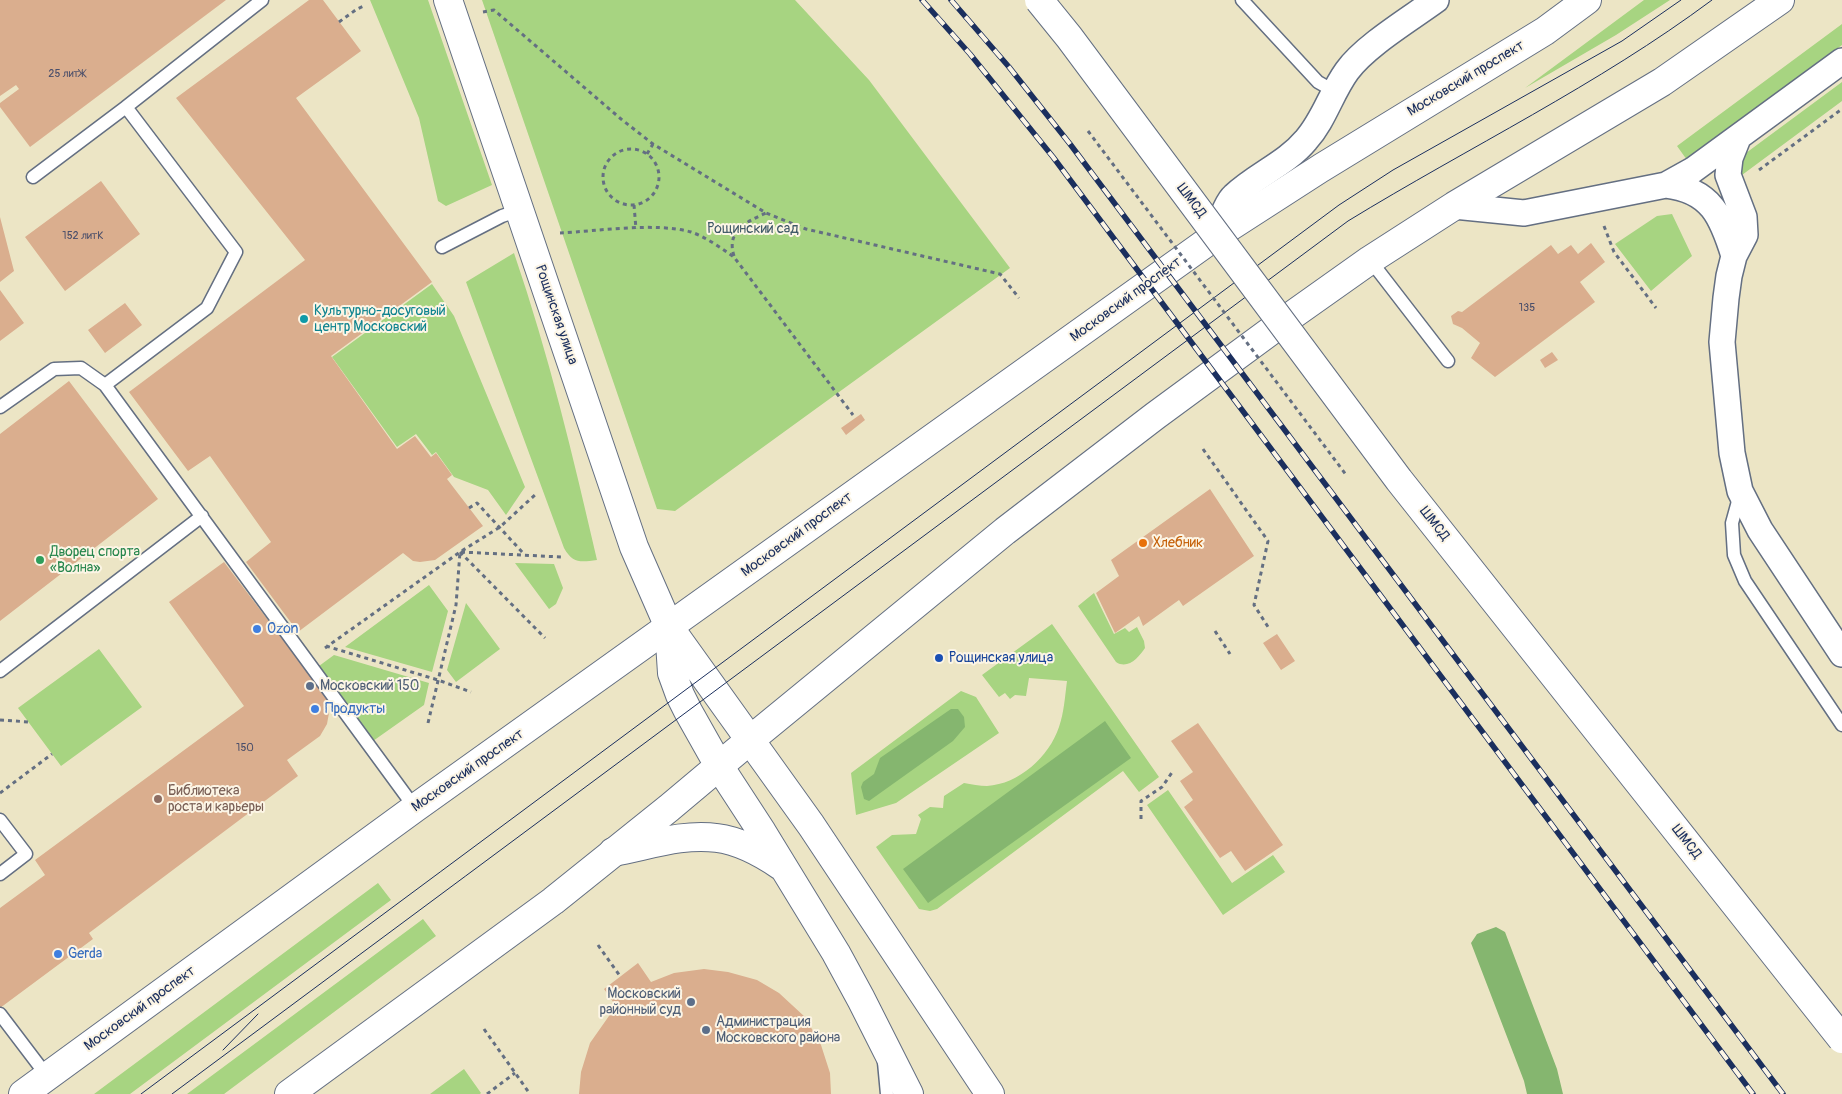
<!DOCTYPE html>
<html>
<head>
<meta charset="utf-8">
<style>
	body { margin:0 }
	canvas { display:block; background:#ece5c5 }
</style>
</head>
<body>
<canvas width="1842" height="1094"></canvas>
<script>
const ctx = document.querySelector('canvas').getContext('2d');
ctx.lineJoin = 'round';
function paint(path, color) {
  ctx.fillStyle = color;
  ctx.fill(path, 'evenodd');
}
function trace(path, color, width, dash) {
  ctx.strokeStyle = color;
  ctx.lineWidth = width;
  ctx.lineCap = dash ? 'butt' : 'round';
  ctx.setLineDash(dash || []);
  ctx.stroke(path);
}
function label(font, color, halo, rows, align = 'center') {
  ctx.font = font + ' Pangolin,sans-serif';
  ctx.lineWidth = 4;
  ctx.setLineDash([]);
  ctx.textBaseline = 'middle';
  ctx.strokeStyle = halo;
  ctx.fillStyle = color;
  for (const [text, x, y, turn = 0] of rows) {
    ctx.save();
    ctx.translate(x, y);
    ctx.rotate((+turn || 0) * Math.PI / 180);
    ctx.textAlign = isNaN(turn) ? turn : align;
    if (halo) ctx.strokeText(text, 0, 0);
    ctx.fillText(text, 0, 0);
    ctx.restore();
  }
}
paint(new Path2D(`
	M370,0H428L492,185L446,206L438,201L419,118Z
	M482,0H795L869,80L1010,268L675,511L657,509Z
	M1644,0H1670L1616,35L1525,88Z
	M1842,24V45L1687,160L1677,146Z
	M1842,82V101L1742,175V164L1746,153Z
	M1672,214L1692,256L1651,291L1615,244L1657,216Z
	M514,253C549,355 573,456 597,560C581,562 573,564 564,548L466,282Z
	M432,284L454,316L525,487L506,515L488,490L454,477L436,452L432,455L416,434L397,447L332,357Z
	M515,563L554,564L563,588L556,604L549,609Z
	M429,585L448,611L432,672L345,647Z
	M1094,593L1114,634L1125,628L1129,632L1137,627L1144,641L1145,648C1139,657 1128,670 1116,662L1078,606Z
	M466,603L500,649L456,682L447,670Z
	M1052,624L1159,777L1139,792L1123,771L937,909L930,911L919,909L876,847L892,835L916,834L921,819L918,815L930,807L943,808L944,796L964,783C971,784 980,786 987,786C1019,784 1049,757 1059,727C1064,713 1065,696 1067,681L1029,678L1026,696L1015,695L1010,699L1005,693L999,697L982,675Z
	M99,649L142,707L61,766L18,708Z
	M334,655L429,683L424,705L373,741L319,666Z
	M961,691L976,697L999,733L896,803L856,815L851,773Z
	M1168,790L1232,883L1273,855L1285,872L1223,915L1147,805Z
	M378,883L391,900L130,1094H94Z
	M423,919L436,936L224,1094H187Z
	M464,1069L481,1093L480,1094H430Z`), '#a7d481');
paint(new Path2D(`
	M951,709H958L964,717L965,727L953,741L869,801L864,799L861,787L863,782L874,774L880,758Z
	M1105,721L1131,758L928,903L903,869Z
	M1496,927L1505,932L1557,1069L1563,1094H1527L1524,1081L1471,943L1477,934Z`), '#85b66f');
paint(new Path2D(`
	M0,0H226L30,147L0,107V103L19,89L16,85L0,96Z
	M309,0H323L361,51L296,98L432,282L331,356L397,449L415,436L431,457L436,453L452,475L447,479L483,526L435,560L420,562L413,561L403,553L298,632L246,562L271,542L210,456L188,471L129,392L305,260L176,98Z
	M101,181L140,234L65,291L25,237Z
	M0,217L14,271L0,282Z
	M1591,243L1605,262L1580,282L1595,302L1495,377L1471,358L1480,343L1462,328L1453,324L1451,316L1458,311L1462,312L1551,245L1558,254L1571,245L1578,254Z
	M0,290L24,323L0,341Z
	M125,303L142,325L105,353L88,330Z
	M1552,352L1558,360L1545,368L1540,360Z
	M69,381L158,499L0,621V434Z
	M861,414L865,420L846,435L841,428Z
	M1210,489L1254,556L1183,606L1179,600L1143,626L1139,616L1115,633L1096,593L1119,576L1111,560Z
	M224,562L327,698L329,713L327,724L320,736L287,760L298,776L89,933L93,939L0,1008V908L45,875L35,860L244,706L169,602Z
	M1277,634L1295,661L1281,670L1263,643Z
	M1198,723L1283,845L1245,871L1231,851L1220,858L1184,807L1193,800L1180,781L1193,772L1171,741Z
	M638,963L651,982L674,973L704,969L728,972L757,980L779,993L805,1017L821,1045L830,1073L831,1094H579L581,1072L590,1043L616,1006L604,989Z`), '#daae8e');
const lane = new Path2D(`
	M1242,0L1318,82L1334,91
	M33,177L126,107
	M442,247L502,216L520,210
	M1370,260L1448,361
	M105,385L207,308L236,252L126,107L262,0
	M0,407L54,369L81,368L105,385L415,808
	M1740,494L1732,523L1734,555L1745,581L1842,725
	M0,671L202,516
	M0,820L26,854L0,874
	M0,1014L47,1076
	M884,1062L887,1094`);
const street = new Path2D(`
	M1738,138L1730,158L1728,175L1744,217L1745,235L1734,256L1729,276L1726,298L1722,342L1732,453L1740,491L1760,530L1842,654
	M1666,185C1711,190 1722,217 1734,256
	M1454,206L1524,213L1666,185L1693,170L1842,61
	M1214,237C1219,226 1226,203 1234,196C1256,175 1286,164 1306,140C1324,120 1331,93 1347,71C1365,46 1410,19 1436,0`);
const secondary = new Path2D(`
	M448,0L634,547L669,627L811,825L990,1094
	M669,627L672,673L680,695L688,711L719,766L762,832L836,953L861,999L909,1094
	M613,852C647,846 683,833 717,838C741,841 762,853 781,866`);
const primary = new Path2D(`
	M23,1094L415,808L1214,237L1321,168L1545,31L1587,0
	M289,1094L553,901L669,808L750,740L1005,531L1155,416L1291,316L1370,260L1454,206L1662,82L1780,0`);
trace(lane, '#646f82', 15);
trace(street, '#646f82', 28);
trace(secondary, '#646f82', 30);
trace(primary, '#646f82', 30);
trace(new Path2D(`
	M483,12L494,10L621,119L653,144L766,213L806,229L1000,274L1019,298
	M339,22L357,9L364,6
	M603 177a28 28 0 1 1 56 0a28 28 0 1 1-56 0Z
	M647,154L653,144
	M1759,170L1842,109
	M634,205L636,229
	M1604,226L1614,252L1656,308
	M560,233C598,231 655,222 691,232C706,237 721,248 734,257L853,415
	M734,256C726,231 746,222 766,213
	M1203,449L1268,541L1254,605L1270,630
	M469,508L477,503L524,554
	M460,552L545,638
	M461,552L561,557
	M1215,631L1230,654
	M326,646L438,680L471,692
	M325,648L460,552L500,527L536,494
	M0,720L29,722
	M428,723L456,605L460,552
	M0,793L52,754
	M1141,819V801L1162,787L1173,771
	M598,945L620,976
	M484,1029L530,1094
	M487,1094L515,1073`), '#646f82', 3, [4, 4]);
trace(lane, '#fff', 12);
trace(street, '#fff', 25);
trace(secondary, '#fff', 28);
trace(primary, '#fff', 28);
trace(new Path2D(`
	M223,1050L258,1014
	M141,1094L1339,205L1393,170L1622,41L1681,0
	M172,1094L1348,221C1469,147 1598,85 1712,0`), '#1b2f5e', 1);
const rail = new Path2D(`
	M922,0L970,54L1053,157L1753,1094
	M951,0L1009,67L1070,144L1783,1094`);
trace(rail, '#1b2f5e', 5.5);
trace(rail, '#fcf5e5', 4, [11]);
const primaryBridge = new Path2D(`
	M1039,0L1069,37L1399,480L1842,1039`);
trace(primaryBridge, '#646f82', 30, []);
trace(new Path2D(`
	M1088,131L1347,476`), '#646f82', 3, [4, 4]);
trace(primaryBridge, '#fff', 28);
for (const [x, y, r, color] of [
	[304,319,5,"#0f9aa8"],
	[1143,543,5,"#e8710a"],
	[40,560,5,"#2e9e5b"],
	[257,629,5,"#3f7fe0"],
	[939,658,5,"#1a4fb4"],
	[310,686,5,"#5c6f8a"],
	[315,709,5,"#3f7fe0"],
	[158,799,5,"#8d6e63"],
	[58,954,5,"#3f7fe0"],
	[691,1002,5,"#5c6f8a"],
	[706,1030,5,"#5c6f8a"]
]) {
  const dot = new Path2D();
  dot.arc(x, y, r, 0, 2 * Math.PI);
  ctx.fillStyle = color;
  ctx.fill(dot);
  trace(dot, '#fcf5e5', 2);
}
label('11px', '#4b4f6a', null, [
	["25 литЖ",67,74],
	["152 литК",83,236],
	["135",1527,308],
	["150",245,748]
]);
label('14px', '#1b2f5e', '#fcf5e5', [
	["Московский проспект",1466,79,-31],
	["ШМСД",1191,201,53],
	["Московский проспект",1126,300,-36],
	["Рощинская улица",556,315,71],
	["ШМСД",1434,524,52],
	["Московский проспект",797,535,-36],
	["Московский проспект",468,771,-35],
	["ШМСД",1686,842,52],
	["Московский проспект",140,1009,-36]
]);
label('14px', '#3e5867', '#fcf5e5', [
	["Рощинский сад",753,229]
]);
label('14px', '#0d838f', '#fcf5e5', [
	["Культурно-досуговый",314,311],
	["центр Московский",314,327]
], 'left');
label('14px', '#c56008', '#fcf5e5', [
	["Хлебник",1153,543]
], 'left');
label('14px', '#27864d', '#fcf5e5', [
	["Дворец спорта",50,552],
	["«Волна»",50,568]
], 'left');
label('14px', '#366cbe', '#fcf5e5', [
	["Ozon",267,629],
	["Продукты",325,709],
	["Gerda",68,954]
], 'left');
label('14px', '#164399', '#fcf5e5', [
	["Рощинская улица",949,658]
], 'left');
label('14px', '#4e5e75', '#fcf5e5', [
	["Московский 150",320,686],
	["Московский",681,994,"right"],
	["районный суд",681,1010,"right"],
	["Администрация",716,1022],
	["Московского района",716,1038]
], 'left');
label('14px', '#785e54', '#fcf5e5', [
	["Библиотека",168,791],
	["роста и карьеры",168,807]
], 'left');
</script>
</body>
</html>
